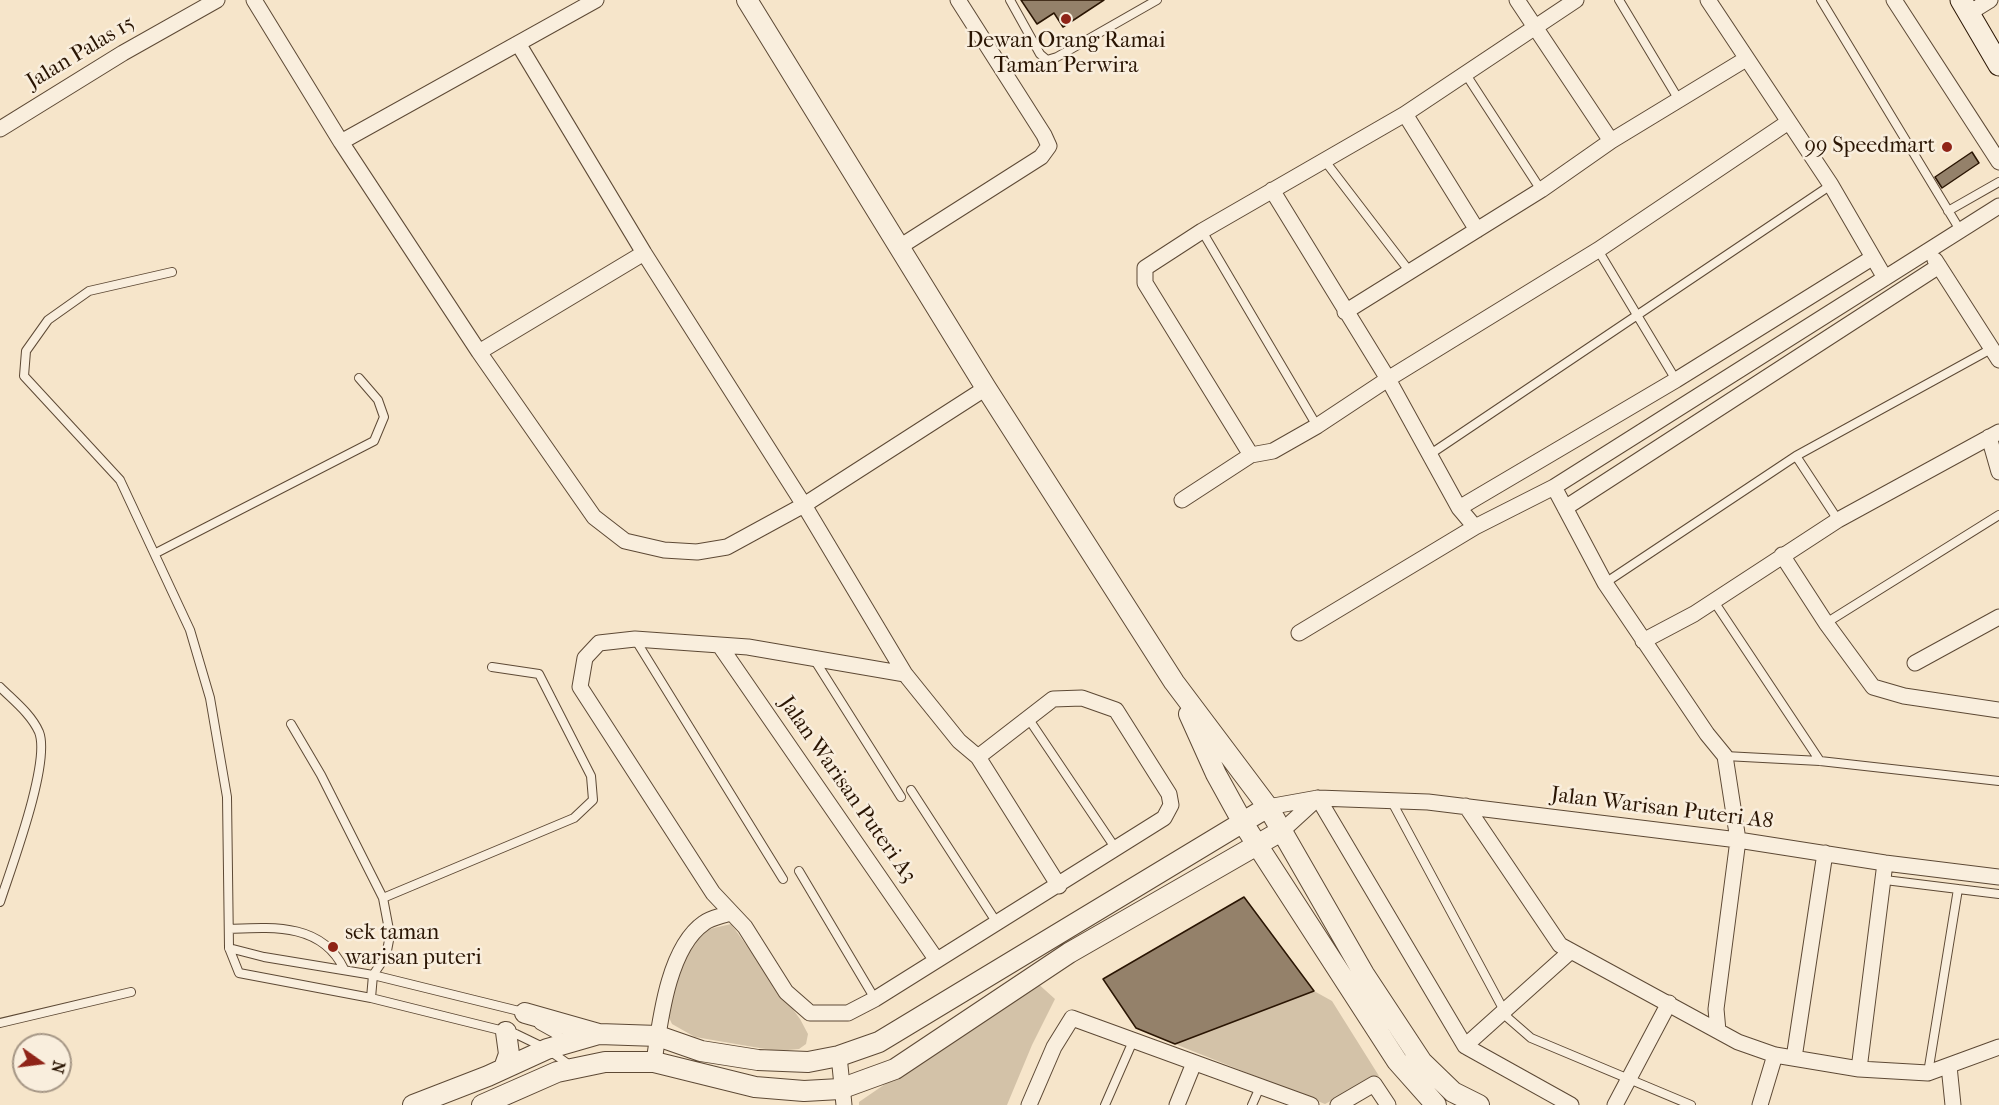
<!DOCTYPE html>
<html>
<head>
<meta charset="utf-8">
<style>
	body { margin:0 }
	#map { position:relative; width:1999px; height:1105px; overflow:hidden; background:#f6e5ca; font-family:"IM FELL French Canon",serif }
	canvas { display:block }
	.north { position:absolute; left:12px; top:1033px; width:60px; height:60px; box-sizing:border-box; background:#f9eedd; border:2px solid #a69786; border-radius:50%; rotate:104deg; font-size:16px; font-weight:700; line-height:24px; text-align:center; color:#2a1503 }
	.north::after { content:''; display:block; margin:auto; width:21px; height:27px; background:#8f2418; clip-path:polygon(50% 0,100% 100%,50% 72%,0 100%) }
</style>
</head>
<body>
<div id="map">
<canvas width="1999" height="1105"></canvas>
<div class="north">N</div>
</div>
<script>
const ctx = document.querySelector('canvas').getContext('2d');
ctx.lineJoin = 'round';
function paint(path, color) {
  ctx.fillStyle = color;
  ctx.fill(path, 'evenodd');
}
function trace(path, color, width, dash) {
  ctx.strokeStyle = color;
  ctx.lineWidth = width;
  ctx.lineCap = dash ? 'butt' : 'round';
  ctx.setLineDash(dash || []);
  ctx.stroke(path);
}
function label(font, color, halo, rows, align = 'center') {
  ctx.font = font + ' "IM FELL French Canon",serif';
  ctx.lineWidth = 5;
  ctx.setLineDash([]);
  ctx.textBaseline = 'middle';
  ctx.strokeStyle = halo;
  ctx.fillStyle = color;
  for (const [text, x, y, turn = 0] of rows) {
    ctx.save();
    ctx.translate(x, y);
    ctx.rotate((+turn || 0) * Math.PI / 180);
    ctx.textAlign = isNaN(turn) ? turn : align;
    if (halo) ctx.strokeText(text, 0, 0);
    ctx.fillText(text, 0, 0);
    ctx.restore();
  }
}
paint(new Path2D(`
	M731,924L800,1019L808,1034L806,1044L799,1049L777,1051L695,1037L672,1024L665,1009L681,956L705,930Z
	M1035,981L1055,999L1032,1045L1007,1105H859V1102Z
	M1314,991L1332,1001L1379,1076L1325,1104L1175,1044Z`), '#d3c2a8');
const building = new Path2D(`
	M1021,0H1104L1063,27L1054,13L1037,24Z
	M1972,152L1979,163L1942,188L1935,177Z
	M1244,897L1314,991L1175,1044L1136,1028L1103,979Z`);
paint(building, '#94816a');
trace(building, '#2a1503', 1.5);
const service = new Path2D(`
	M1010,0L1040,54L1047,60L1057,57L1157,0
	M1619,0L1679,100
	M1821,0L1960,230
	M1465,73L1541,190
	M1325,161L1410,272
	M1948,211L1999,182
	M1202,231L1317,426
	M1598,250L1676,380
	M172,272L89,291L48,320L26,351L24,376L120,480L190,630L210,698L227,797L229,948L239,973L371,998L516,1034L547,1049L571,1066
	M1429,455L1831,185
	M1796,456L1838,520
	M156,553L374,441L384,417L378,400L359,378
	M1605,583L1796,456L1991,349
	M1713,600L1820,761
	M1826,623L1999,515
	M635,639L783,879
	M814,659L901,797
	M0,687C14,701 31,714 39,732C51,762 11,868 0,902
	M1028,718L1116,849
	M291,724L321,775L383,898L390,935L386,956L373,975L371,998
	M1725,756L1820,761L1999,781
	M911,790L997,923
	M1392,802L1508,1018L1531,1038L1691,1105
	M799,871L875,999
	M1885,880L1999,894
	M383,898L574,818L593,800L591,776L539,674L492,667
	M229,929C273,927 322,923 344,969
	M229,948L264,957L373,975L523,1012
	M0,1023L131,992
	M539,1025L566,1040
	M1928,1073L1958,889
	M1105,1105L1133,1041
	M1252,1105L1260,1087`);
const minor = new Path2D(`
	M254,0L341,142L479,352L594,517L625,541L664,550L697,552L727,547L804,505L986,388
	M1708,0L1831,185L1885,278
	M1894,0L1999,162
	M1969,13L1990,0
	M519,45L644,253L804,505L905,674L959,741L978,757L1059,886
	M1405,114L1477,230
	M0,129L123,53L217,0
	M1611,141L1746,59
	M341,142L596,0
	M1272,190L1388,379L1459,508L1475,527
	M901,246L1041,157L1049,146L1044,135L958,0
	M1935,260L1999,360
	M1345,312L1541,190L1611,141L1517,0
	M479,352L644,253
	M1989,437L1999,472
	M1251,455L1145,283V268L1202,231L1405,114L1576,0
	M1554,487L1605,583L1707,734L1725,756L1738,840L1716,1009L1718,1031
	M1182,500L1251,455L1273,451L1317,426L1388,379L1598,250L1787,123
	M1459,508L1676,380L1872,258
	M1565,508L1939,266
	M1782,555L1826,623L1873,687L1904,696L1999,710
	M1299,633L1475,527L1554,487L1999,206
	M1643,641L1694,614L1838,520L1999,432
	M720,646L936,959
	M1915,663L1999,617
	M905,674L748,647L635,639L599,643L585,658L580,687L713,893L745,927L786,992L810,1013H848L875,999L1164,818L1171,805L1169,794L1116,710L1082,698L1053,699L978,757
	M1318,798L1465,1046L1571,1105
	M1466,806L1560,945L1738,1042L1775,1055L1859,1069L1928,1073L1999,1047
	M1268,807L1318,798L1428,802L1738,840L1885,863L1999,877
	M1283,830L1318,798
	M1465,1046L1571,951
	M839,1056L844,1105
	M1794,1058L1825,853
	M654,1062C660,1021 668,948 704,923C710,918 722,916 730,913
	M1949,1066L1953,1105
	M1859,1069L1885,863
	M1029,1105L1054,1047L1072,1018L1311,1105
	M1177,1105L1194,1063
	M1338,1105L1374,1084L1388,1105
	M1615,1105L1669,1003
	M1760,1105L1775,1055`);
const tertiary = new Path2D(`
	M747,0L986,388L1174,682L1268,807L1364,974L1422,1062L1453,1092L1479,1105
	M1189,714L1216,774L1243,823L1397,1061L1436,1105
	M525,1013L599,1034
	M504,1068L509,1054L506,1032
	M413,1105L488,1076L547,1049L599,1034L658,1036L701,1051L758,1060L808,1062L839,1056L879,1042L1268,807
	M482,1105L557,1072L605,1062H654L755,1087L804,1091L840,1089L895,1069L1069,953L1283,830`);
const secondary = new Path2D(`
	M1961,0L1999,65`);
trace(service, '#5d4935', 10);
trace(minor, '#5d4935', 17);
trace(tertiary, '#5d4935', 22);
trace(secondary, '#2a1503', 23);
trace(service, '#f9eedd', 8);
trace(minor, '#f9eedd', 15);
trace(tertiary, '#f9eedd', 20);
trace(secondary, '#f9eedd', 21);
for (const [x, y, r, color] of [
	[1066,19,6,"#8f2418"],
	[1947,147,6,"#8f2418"],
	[333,947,6,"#8f2418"]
]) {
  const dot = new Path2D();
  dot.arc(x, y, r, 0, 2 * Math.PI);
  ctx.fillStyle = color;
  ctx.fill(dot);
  trace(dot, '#f9eedd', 2);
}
label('22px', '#2a1503', '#f9eedd', [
	["Dewan Orang Ramai",1066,42],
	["Taman Perwira",1066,67],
	["99 Speedmart",1935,147,"right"],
	["sek taman",345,934,"left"],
	["warisan puteri",345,959,"left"]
]);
label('22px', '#2a1503', '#f9eedd', [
	["Jalan Palas 15",81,53,-31],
	["Jalan Warisan Puteri A3",847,790,55],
	["Jalan Warisan Puteri A8",1662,809,7]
]);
</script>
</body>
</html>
